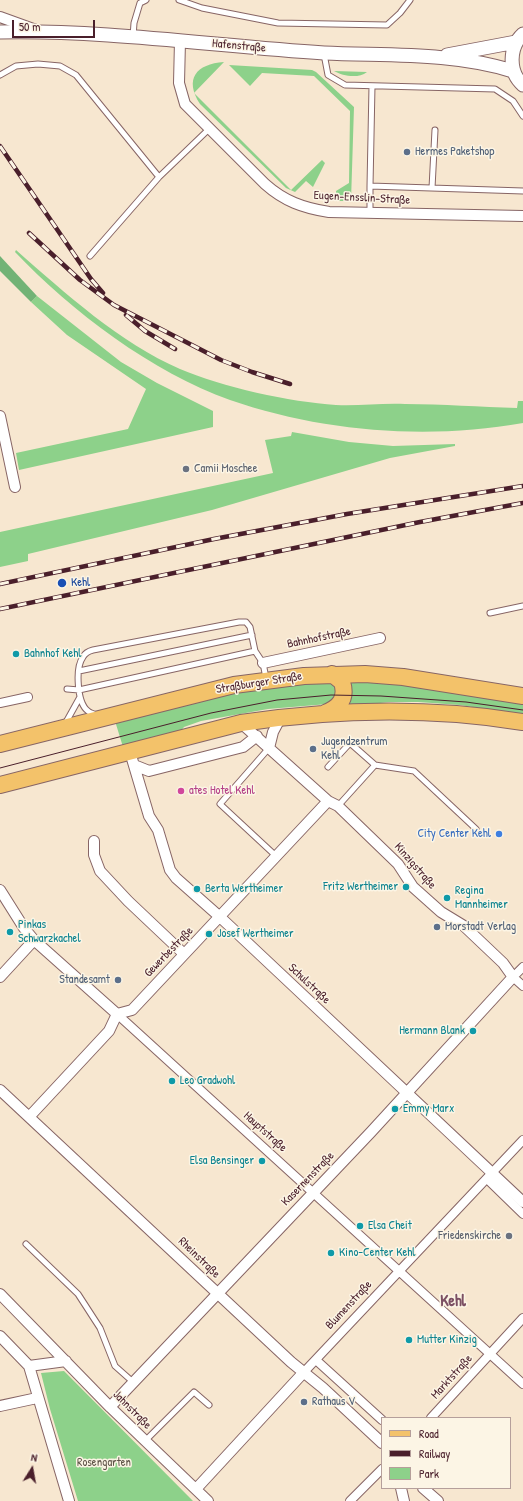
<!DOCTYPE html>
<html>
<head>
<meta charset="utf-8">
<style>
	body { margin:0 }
	#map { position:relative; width:523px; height:1501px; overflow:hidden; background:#f7e7d0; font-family:"Patrick Hand",sans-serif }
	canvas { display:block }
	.legend { position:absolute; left:381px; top:1417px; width:130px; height:72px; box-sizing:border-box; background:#fcf5e5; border:1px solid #b59f9b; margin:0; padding:5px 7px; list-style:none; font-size:12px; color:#4a1f2b }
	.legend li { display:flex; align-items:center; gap:8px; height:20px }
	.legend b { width:20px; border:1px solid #b59f9b }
	.north { position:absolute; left:12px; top:1449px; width:40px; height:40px; -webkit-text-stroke:3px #fcf5e5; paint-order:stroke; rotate:11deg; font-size:11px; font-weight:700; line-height:16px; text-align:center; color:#4a1f2b }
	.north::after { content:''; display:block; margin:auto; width:14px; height:18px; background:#4a1f2b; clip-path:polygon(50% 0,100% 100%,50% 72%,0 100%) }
	.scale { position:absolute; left:12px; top:20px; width:83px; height:18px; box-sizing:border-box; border:2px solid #4a1f2b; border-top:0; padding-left:5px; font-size:12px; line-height:14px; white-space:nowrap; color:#4a1f2b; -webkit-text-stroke:3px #fcf5e5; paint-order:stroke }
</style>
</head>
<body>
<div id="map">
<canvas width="523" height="1501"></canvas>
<ul class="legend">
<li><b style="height:5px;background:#f3c26a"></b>Road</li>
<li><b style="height:5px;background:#4a1f2b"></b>Railway</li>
<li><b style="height:11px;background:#8dd18a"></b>Park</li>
</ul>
<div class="north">N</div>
<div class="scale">50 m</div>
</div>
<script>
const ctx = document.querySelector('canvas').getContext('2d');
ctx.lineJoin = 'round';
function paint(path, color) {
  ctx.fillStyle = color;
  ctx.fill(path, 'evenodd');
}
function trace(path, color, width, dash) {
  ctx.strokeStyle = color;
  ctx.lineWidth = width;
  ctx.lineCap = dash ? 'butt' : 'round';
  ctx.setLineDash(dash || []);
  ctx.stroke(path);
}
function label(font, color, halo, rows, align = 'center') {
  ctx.font = font + ' "Patrick Hand",sans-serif';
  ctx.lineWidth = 3;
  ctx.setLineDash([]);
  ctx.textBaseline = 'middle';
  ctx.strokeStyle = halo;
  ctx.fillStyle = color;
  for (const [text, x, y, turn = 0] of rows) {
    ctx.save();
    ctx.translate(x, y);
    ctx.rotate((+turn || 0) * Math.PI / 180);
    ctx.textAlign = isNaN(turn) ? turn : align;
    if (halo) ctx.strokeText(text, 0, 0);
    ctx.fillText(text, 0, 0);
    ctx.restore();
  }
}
paint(new Path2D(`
	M224,62L194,93L291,190L322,160L325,163L313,187L306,181L295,192L286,188L200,104C184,79 196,64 224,62Z
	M229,65L312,70L316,72L354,107L351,201H337L336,191L349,183L350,111L314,76L262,73L250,86Z
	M334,71L367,72C358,79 343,76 334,71Z
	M16,250C65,293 120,343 180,369C222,387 290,402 336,405C359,406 382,403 405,404C443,404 480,407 517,408L518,401H523V423C427,440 323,432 230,400C153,373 71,311 15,252Z
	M37,296L121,362L157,383L213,411V427L19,470L16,453L128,429L146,389L67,335L31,302Z
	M292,432L349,442L393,446L455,444V446L390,458L212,510L28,554V561L0,567V532L273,473L265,440L291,436Z
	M348,680H382L523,701V715L460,705L418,702H389L347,707Z
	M331,681L336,686L337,696L328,704L268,709L201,721L184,727L180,732L123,747L115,721L257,688Z
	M64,1371L193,1501H78L50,1409L41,1373Z`), '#8dd18a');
paint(new Path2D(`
	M0,256L37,296L31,302L0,271Z`), '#72b376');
const service = new Path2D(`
	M179,0L202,8L278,23L387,25L400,13L410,0
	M133,37L134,23L140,3L146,0
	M324,54L328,75L345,85L495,89L513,101L523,116
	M0,75L16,66L38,64L60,66L76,75L159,177
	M370,186L372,86
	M432,188L435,130
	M370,212V186L523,191
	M90,256L159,177L209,129
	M490,613L523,606
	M79,671L252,635
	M67,689L79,690L255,651
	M97,715C94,714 90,713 88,711C77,703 75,668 83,657C85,653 89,651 93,650L239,622H246L250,627L255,651L263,663L266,678
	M65,724L80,697
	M269,748L220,804L276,856
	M375,765L414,771L476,829
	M328,767L350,743L375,765L338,806
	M26,1244L78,1294L100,1328L115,1366L133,1382
	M145,1441L194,1392L209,1405`);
const pedestrian = new Path2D(`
	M0,703L28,697
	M523,967L513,977L523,986
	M117,1014L523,1384
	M487,1179L523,1214
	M316,1360L382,1420
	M304,1372L523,1140
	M431,1418L523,1318
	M350,1501L382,1469`);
const minor = new Path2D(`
	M0,17L36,30
	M180,41L179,83L185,104L265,184C284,201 303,208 329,212L523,216
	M0,416L15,487
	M263,663L380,638
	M269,748L273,732L281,717
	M130,752L149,816L158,830L170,870L176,878L220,917L523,1202
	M134,765L149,771L243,747L257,736
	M94,841V855L100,871L128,901L184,954
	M0,890L24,928L34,940L117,1014
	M0,977L34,940
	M117,1014L132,1010L328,801
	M0,1090L291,1362L323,1388L382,1443
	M29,1117L109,1031L117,1014
	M0,1294L110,1407L208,1501
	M0,1336L29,1366L69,1501
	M29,1366L66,1361
	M0,1406L37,1398
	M110,1407L371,1132L513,977L503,963L464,926L441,912L413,887L398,864L338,806L328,801L241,723
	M401,1488L404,1501
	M423,1488L438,1501
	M196,1489L304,1372`);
const tertiary = new Path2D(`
	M0,32C108,30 216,46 324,53C387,56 452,52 513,71
	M523,34C509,47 508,72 523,85
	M447,55L516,42`);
const primary = new Path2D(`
	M325,713C340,707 347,698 342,682L332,674
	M0,744L234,685L304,676L365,674L403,677L523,696
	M0,785L241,723C334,709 430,707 523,722`);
trace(service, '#876565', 7);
trace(pedestrian, '#876565', 10);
trace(minor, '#876565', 12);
trace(tertiary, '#876565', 15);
trace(primary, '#876565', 18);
trace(service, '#fff', 5);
trace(pedestrian, '#fff', 8);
trace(minor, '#fff', 10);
trace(tertiary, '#fff', 13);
trace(primary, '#f3c26a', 16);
trace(new Path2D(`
	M0,768L211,713L277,700L331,695L381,696L466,702L523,710`), '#4a1f2b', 1);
const rail = new Path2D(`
	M0,146L91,279L103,293
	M29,233L80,280L114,305L221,360L252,372L290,384
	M126,315L145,331L175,349
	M0,584L214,539L347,514L523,486
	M0,609L420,522L523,503`);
trace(rail, '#4a1f2b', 4.5);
trace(rail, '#fcf5e5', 3, [9]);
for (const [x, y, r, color] of [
	[407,152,4,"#5c6f8a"],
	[186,469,4,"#6b7280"],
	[62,583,5,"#1a4fb4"],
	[16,654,4,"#0f9aa8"],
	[313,749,4,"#5c6f8a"],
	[181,791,4,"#d1479c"],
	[499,834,4,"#3f7fe0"],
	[406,887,4,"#0f9aa8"],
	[197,889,4,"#0f9aa8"],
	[447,898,4,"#0f9aa8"],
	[437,927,4,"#5c6f8a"],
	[10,932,4,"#0f9aa8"],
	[209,934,4,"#0f9aa8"],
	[118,980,4,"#5c6f8a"],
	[473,1031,4,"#0f9aa8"],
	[172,1081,4,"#0f9aa8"],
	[395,1109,4,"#0f9aa8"],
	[262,1161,4,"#0f9aa8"],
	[360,1226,4,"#0f9aa8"],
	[509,1236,4,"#6b7280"],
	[331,1253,4,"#0f9aa8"],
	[409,1340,4,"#0f9aa8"],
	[304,1402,4,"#5c6f8a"]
]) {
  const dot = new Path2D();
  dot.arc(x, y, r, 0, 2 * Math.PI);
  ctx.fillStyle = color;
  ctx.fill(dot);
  trace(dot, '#fcf5e5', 1.5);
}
label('12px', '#4a1f2b', '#fcf5e5', [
	["Hafenstraße",239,46,5],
	["Eugen-Ensslin-Straße",362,198,3],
	["Bahnhofstraße",319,638,-12],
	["Straßburger Straße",259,683,-9],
	["Kinzigstraße",415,866,49],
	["Gewerbestraße",169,952,-46],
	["Schulstraße",309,984,43],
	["Hauptstraße",265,1132,42],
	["Kasernenstraße",308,1179,-46],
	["Rheinstraße",199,1258,44],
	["Blumenstraße",349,1305,-47],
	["Marktstraße",452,1377,-48],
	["Jahnstraße",132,1410,45]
]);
label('12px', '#4e5e75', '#fcf5e5', [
	["Hermes Paketshop",415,152],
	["Jugendzentrum",321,742],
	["Kehl",321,756],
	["Morstadt Verlag",445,927],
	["Standesamt",110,980,"right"],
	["Rathaus V",312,1402]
], 'left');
label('12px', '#5b616d', '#fcf5e5', [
	["Camii Moschee",194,469],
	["Friedenskirche",501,1236,"right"]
], 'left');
label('12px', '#164399', '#fcf5e5', [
	["Kehl",71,583]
], 'left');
label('12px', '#0d838f', '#fcf5e5', [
	["Bahnhof Kehl",24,654],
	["Fritz Wertheimer",398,887,"right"],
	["Berta Wertheimer",205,889],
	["Regina",455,891],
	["Mannheimer",455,905],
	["Pinkas",18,925],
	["Schwarzkachel",18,939],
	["Josef Wertheimer",217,934],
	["Hermann Blank",465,1031,"right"],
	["Leo Gradwohl",180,1081],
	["Emmy Marx",403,1109],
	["Elsa Bensinger",254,1161,"right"],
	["Elsa Cheit",368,1226],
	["Kino-Center Kehl",339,1253],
	["Mutter Kinzig",417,1340]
], 'left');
label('12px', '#b23c85', '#fcf5e5', [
	["ates Hotel Kehl",189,791]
], 'left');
label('12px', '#366cbe', '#fcf5e5', [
	["City Center Kehl",491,834]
], 'right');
label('12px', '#5e5448', '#fcf5e5', [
	["Rosengarten",104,1463]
]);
label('bold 16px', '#7c5063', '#fcf5e5', [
	["Kehl",453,1302]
]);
</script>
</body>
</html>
